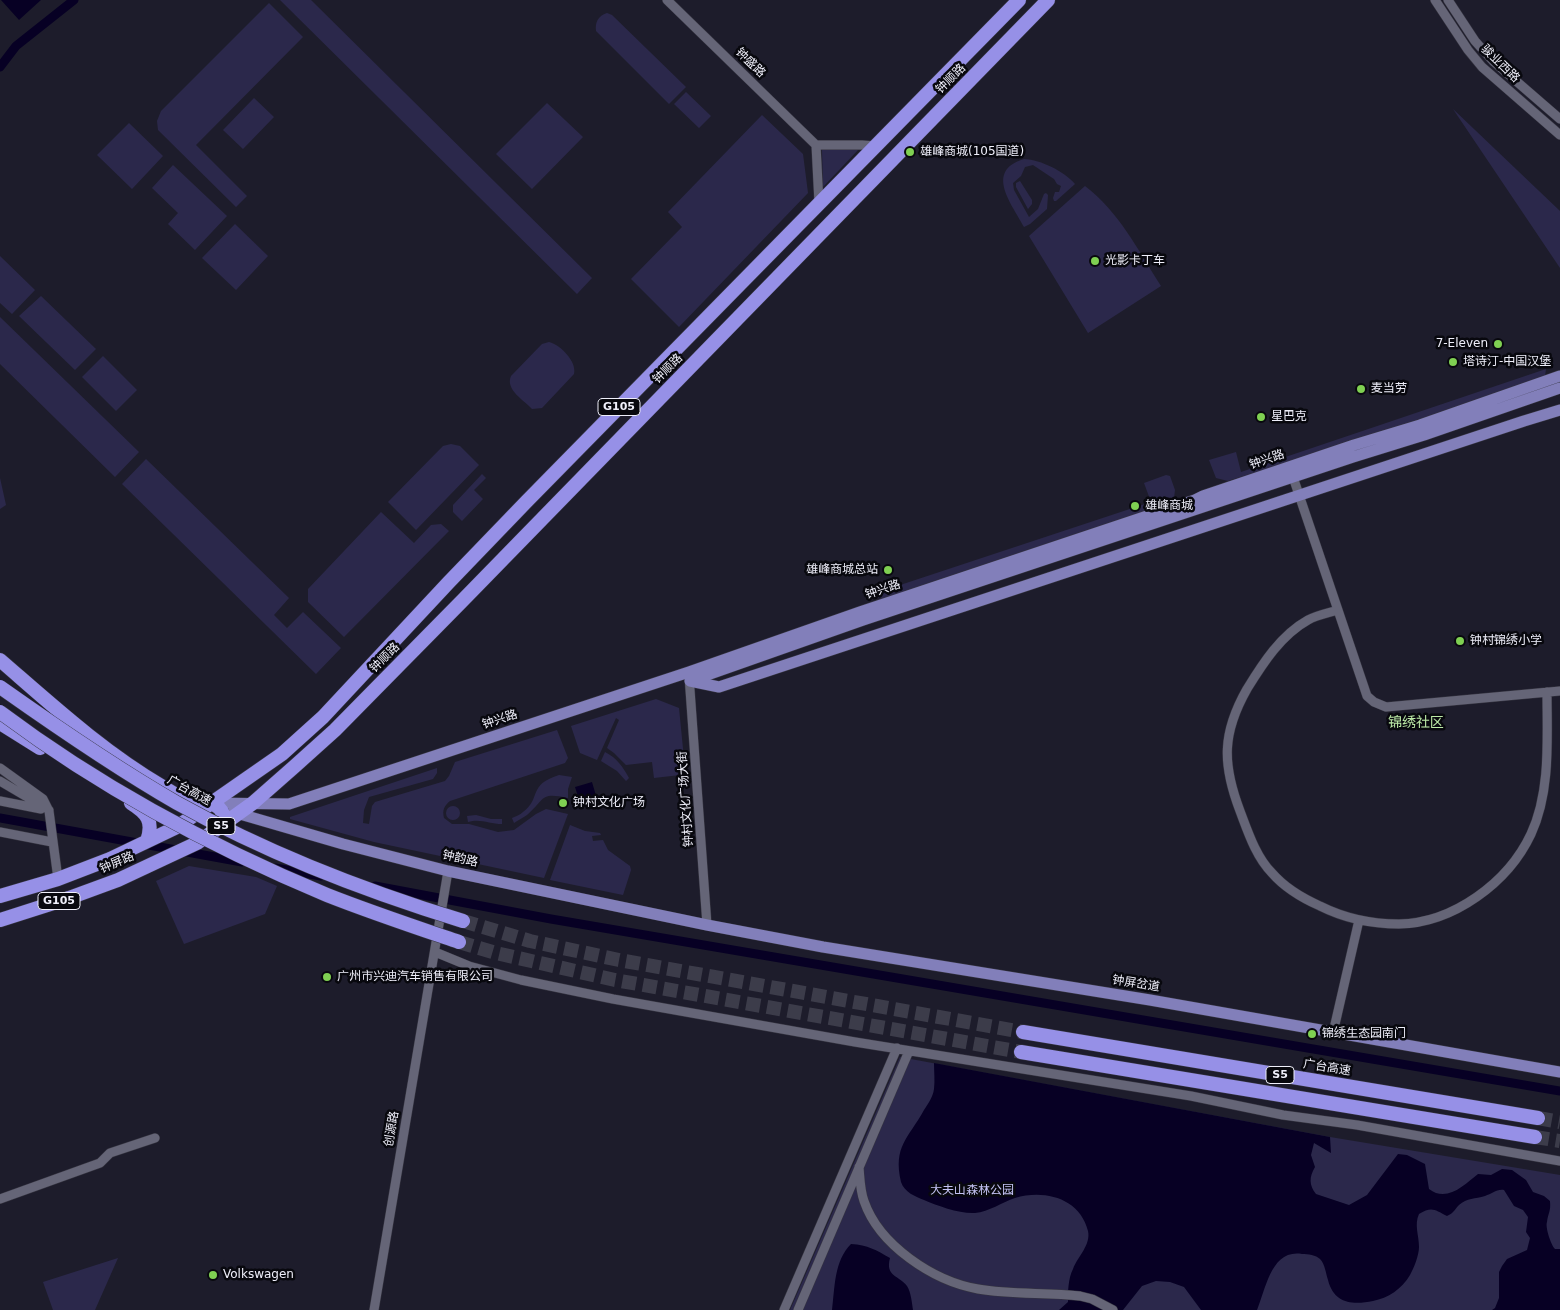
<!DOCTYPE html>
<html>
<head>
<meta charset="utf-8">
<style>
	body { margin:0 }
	canvas { display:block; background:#1d1c2b }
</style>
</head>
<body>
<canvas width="1560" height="1310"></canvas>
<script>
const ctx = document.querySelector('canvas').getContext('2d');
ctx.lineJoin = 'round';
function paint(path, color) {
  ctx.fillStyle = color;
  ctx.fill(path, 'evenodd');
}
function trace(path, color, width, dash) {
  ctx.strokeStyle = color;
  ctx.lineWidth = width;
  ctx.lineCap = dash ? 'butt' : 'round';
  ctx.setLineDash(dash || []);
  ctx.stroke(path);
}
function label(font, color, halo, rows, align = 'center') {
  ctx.font = font + ' "DejaVu Sans","Noto Sans SC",sans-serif';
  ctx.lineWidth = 5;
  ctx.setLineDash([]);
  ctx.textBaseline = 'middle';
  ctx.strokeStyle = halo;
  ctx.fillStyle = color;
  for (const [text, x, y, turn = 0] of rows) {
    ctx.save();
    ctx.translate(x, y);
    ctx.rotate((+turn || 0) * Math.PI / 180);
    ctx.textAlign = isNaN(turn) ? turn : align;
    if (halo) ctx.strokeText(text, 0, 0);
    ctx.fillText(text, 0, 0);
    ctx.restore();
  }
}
paint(new Path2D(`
	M280,0H311L592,278L577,294Z
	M269,3L303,37L196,145L247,196L236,207L158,130L157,121L161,111Z
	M607,13L612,15L686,87L669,104L596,31C595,22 598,16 607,13Z
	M686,92L711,116L699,128L674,104Z
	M254,98L274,117L243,149L223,130Z
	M547,103L583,137L532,189L496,154Z
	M1453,109L1560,211V268Z
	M762,115L803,154L808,193L679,327L631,279L682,227L668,212Z
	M129,123L163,156L132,189L97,155Z
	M822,150H858L823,187Z
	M1024,159C1041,160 1064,171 1075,184L1056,201H1054L1053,198L1055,192H1059L1061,186L1057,184L1054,179L1033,165L1025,167L1021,176L1013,183L1014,190L1029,217L1038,209L1044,194L1046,193L1048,195L1047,209L1030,224L1024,227C1012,204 984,171 1024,159Z
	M173,165L227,216L195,250L168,224L178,213L152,188Z
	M1020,181L1032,200V204L1028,209L1016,187V183Z
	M1085,186C1119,212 1138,250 1161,286L1088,333L1029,236Z
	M235,224L268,256L236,290L202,258Z
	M0,256L35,290L12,314L0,303Z
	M41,296L96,349L75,370L19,316Z
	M0,317L139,452L115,477L0,364Z
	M549,342C561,345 577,362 574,374L542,408L532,409C524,400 505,390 511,376L542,344Z
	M103,356L137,390L116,411L82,377Z
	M1546,369L1545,376L1406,425L1228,481L1216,478L1209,460L1236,452L1241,472Z
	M451,444L460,446L479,465L416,530L388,502L443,446Z
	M146,459L289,598L274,615L287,628L303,612L341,648L316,674L122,484Z
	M482,474L486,478L474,490L483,499L462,521L453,512V505Z
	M1166,475L1170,476L1175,490L1174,498L1166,505L882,599L876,597L873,594L1151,502L1144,483Z
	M0,478L6,505L0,509Z
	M381,512L414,543L431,525L441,524L449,531L344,637L308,602V589Z
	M656,699L679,708L684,759L678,760L680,775L654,778L652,762L626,765L614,753L607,748L619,720L616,718L597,760L580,753L571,726Z
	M557,730L568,758L565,763L450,801C444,806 442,810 444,818L452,824H469L498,832L514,830L536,814L546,809L568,814L544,878L374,842L290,819V817L437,768V773L433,779L369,797L364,810L363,823L369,824L372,806L375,802L445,781L449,776L455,762Z
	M605,752C617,758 623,767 629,778L626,781L617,771L601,761Z
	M559,775L572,777L568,789V798C539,792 546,799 527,815C523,818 518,820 514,823L512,818C516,816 520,815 523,812C542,798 527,785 559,775Z
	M446 813a7 7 0 1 1 14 0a7 7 0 1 1-14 0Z
	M476,815L491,819H502V824C490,824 480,818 468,822L467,816Z
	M570,825L585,831L600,833L601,835L592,836L593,841L603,840L608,850L630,866L631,870L623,895L550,880Z
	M189,866L256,877L277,886L265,914L184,944L156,881Z
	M900,1057L1330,1137L1560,1175V1310H790Z
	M118,1258L95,1310H53L43,1282Z`), '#2b284b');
paint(new Path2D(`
	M1,0H41L19,20Z
	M592,782L597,799L580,803L575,787Z
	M934,1063L1330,1137L1331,1153L1314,1143L1311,1155L1315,1167C1309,1177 1309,1185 1316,1194L1349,1205L1367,1195L1398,1154L1407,1155L1425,1164L1429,1189C1447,1203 1464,1185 1478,1174L1491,1175L1502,1169L1512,1170L1526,1180L1533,1192L1544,1196L1550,1201C1551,1212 1548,1213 1547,1222C1545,1227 1551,1245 1555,1249H1560V1310H1492L1495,1308L1499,1298V1272L1502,1266L1507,1259L1527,1250L1530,1238L1526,1232L1528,1217L1523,1210L1514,1206L1504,1190C1496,1189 1492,1194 1485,1196C1475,1199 1467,1198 1459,1205C1454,1210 1454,1213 1447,1216C1435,1210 1432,1206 1419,1214C1414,1225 1419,1235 1419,1247C1419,1255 1414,1268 1410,1275C1402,1289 1388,1298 1373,1301C1353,1305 1334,1304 1328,1280C1326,1274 1325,1264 1320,1259C1316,1255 1308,1254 1302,1254C1271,1249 1266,1289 1257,1310H1201L1184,1287L1170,1282L1156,1281L1142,1286L1123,1310H1059L1068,1302C1068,1291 1068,1279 1073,1269C1078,1256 1091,1245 1088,1231C1080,1198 1044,1189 1015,1198C1002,1202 989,1212 975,1213C960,1214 938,1206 924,1200C916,1197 904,1192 901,1182C893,1146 908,1139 924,1110C928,1104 933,1097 934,1089C935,1081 934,1071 934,1063Z
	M851,1244C868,1245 876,1250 890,1258C885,1277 899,1275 907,1286C911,1292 912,1303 913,1310H832C835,1287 834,1261 851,1244Z`), '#070024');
trace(new Path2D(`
	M0,67L16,46L74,0
	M0,818L242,862
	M275,868L321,876
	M375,886L551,919L1560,1091`), '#070024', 9);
trace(new Path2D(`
	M463,921L530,941L619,960L1023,1032
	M459,942L496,953L615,980L1021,1052
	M1538,1118L1560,1122
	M1535,1137L1560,1141`), '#3c3c4a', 14, [14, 7]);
const minor = new Path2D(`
	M667,0L816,145
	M1435,0L1468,50L1482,67L1560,135
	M1448,0L1475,41L1493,61L1560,119
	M816,145H862L876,146
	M816,145L819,203
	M1293,477L1367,696L1374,702L1386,707L1560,691
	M1338,610C1328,613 1317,615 1308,620C1281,635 1263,663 1247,689C1222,733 1222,764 1240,811C1248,832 1256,857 1272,873C1285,888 1302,898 1320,906C1344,918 1371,924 1399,924C1453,923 1508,883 1531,834C1551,791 1547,738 1547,692
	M689,676L707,925
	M0,768L43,799L49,811L58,879
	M0,781L49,810
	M0,801L41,809
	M0,832L52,842
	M435,952L469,966L521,980L613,999L855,1042L1191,1096L1283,1115L1357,1125L1560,1161
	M1333,1033L1359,920
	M859,1167C860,1178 860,1190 864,1201C879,1245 933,1281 978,1289C1012,1295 1046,1292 1080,1296L1092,1299L1113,1310
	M0,1199L100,1163L110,1153L155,1138
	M374,1310L448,871
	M784,1310L897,1048
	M798,1310L909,1051`);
const major = new Path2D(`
	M690,681L863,620L1353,457L1424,435L1560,388
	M690,681L719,687L1524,421L1560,410
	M211,803L289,804L689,672L860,612L1195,500L1203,496L1354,445L1420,425L1560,376
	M233,812L343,844L448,871L707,925L823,947L1150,1000L1560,1072`);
const highway = new Path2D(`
	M0,660C52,705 103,752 163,787C171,792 180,798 190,801C202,805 217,799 223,814L222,825
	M0,723L40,748
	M131,803C147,813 154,821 147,841
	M0,896L58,879L110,859L177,827L282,754L323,717L449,582L527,501L1019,0
	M0,920L69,898L118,880L197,843L253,803L295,766L335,730L464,599L1048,0
	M1023,1032L1538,1118
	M1021,1052L1535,1137`);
trace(minor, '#363541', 10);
trace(major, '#363541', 12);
trace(highway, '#363541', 15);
trace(minor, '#656577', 9);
trace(major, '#827fba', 11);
trace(highway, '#9690e7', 14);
const highwayBridge = new Path2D(`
	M0,687C58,728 116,768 177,803C267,853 365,891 463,921
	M0,712C100,787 212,847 327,895C370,912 415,927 459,942`);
trace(highwayBridge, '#363541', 15, []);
trace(highwayBridge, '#9690e7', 14);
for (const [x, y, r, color] of [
	[910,152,5,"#7fd052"],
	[1095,261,5,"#7fd052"],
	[1498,344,5,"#7fd052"],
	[1453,362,5,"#7fd052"],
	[1361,389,5,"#7fd052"],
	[1261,417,5,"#7fd052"],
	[1135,506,5,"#7fd052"],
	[888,570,5,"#7fd052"],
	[1460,641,5,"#7fd052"],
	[563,803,5,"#7fd052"],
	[327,977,5,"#7fd052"],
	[1312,1034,5,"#7fd052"],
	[213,1275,5,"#7fd052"]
]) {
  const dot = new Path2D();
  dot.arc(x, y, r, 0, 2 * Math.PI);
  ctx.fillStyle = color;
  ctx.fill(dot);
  trace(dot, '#08080e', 2);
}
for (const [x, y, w] of [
	[619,407,42],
	[221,826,28],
	[59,901,42],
	[1280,1075,28]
]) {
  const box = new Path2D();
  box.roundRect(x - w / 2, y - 8.5, w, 17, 4);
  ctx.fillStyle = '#08080e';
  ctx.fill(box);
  trace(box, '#efeffa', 1);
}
label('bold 11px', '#efeffa', null, [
	["G105",619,407],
	["S5",221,826],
	["G105",59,901],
	["S5",1280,1075]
]);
label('12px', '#efeffa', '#08080e', [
	["钟盛路",750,63,44],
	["骏业西路",1500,64,44],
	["钟顺路",951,79,-45],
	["钟顺路",668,369,-45],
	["钟兴路",1267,460,-19],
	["钟兴路",883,590,-18],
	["钟顺路",385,658,-45],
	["钟兴路",500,720,-18],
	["广台高速",189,791,29],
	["钟村文化广场大街",686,799,-94],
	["钟韵路",460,859,13],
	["钟屏路",117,863,-23],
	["钟屏岔道",1136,984,9],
	["广台高速",1327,1068,9],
	["创源路",392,1129,-80]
]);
label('12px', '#efeffa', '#08080e', [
	["雄峰商城(105国道)",920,152],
	["光影卡丁车",1105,261],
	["7-Eleven",1488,344,"right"],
	["塔诗汀-中国汉堡",1463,362],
	["麦当劳",1371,389],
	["星巴克",1271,417],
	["雄峰商城",1145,506],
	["雄峰商城总站",878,570,"right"],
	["钟村锦绣小学",1470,641],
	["钟村文化广场",573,803],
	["广州市兴迪汽车销售有限公司",337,977],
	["锦绣生态园南门",1322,1034],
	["Volkswagen",223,1275]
], 'left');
label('12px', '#c4c3f4', '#08080e', [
	["大夫山森林公园",972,1191]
]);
label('14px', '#bceaa7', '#08080e', [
	["锦绣社区",1416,723]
]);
</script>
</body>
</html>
